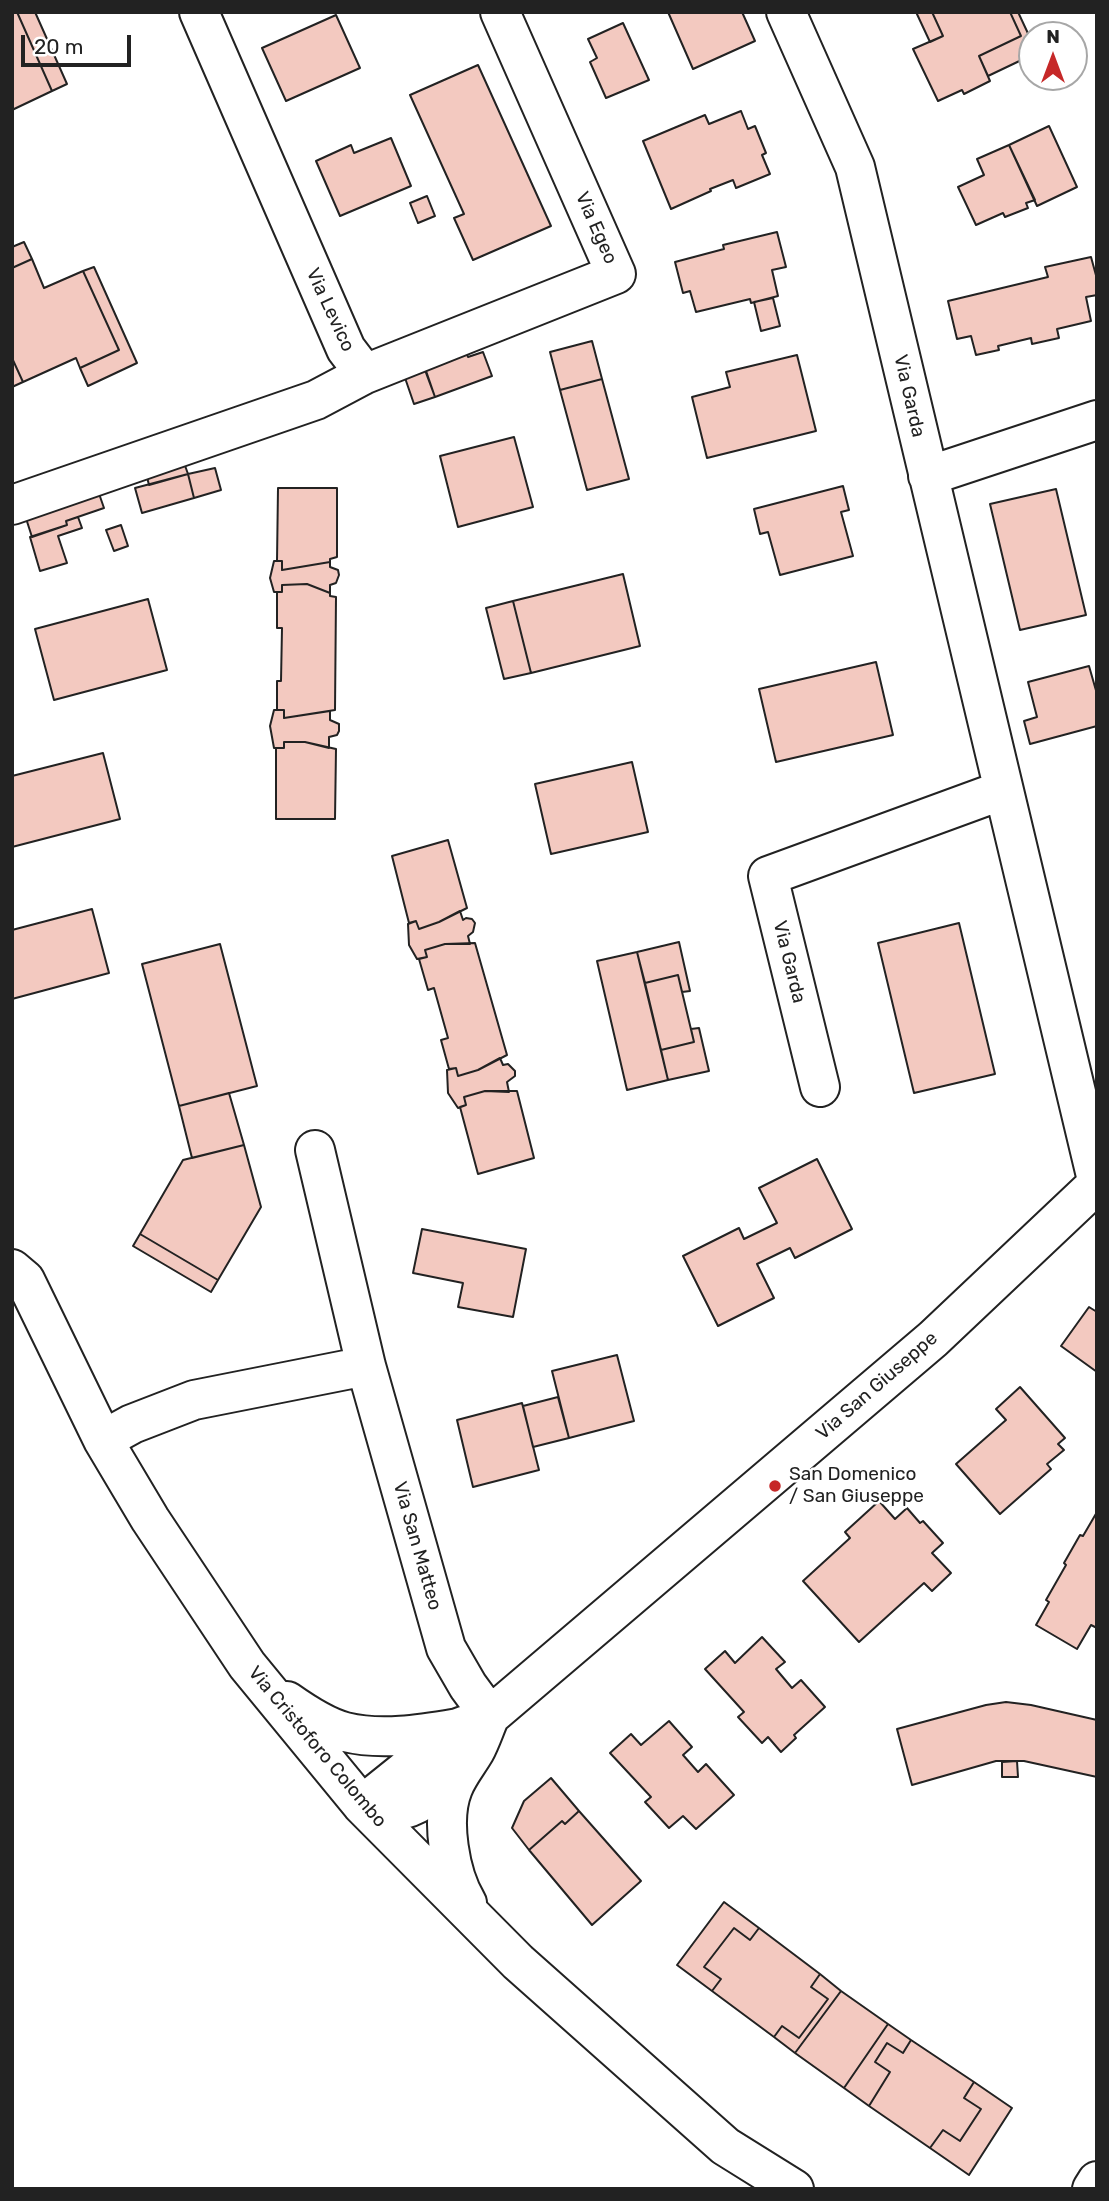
<!DOCTYPE html>
<html>
<head>
<meta charset="utf-8">
<style>
	body { margin:0 }
	#map { position:relative; width:1109px; height:2201px; overflow:hidden; background:#fff; font-family:Rubik,sans-serif }
	canvas { display:block }
	.frame { position:absolute; inset:0; border:14px solid #222; pointer-events:none }
	.north { position:absolute; left:1018px; top:21px; width:70px; height:70px; box-sizing:border-box; background:#fff; border:2px solid #a7a7a7; border-radius:50%; rotate:0deg; font-size:19px; font-weight:700; line-height:28px; text-align:center; color:#222 }
	.north::after { content:''; display:block; margin:auto; width:24px; height:32px; background:#c62828; clip-path:polygon(50% 0,100% 100%,50% 72%,0 100%) }
	.scale { position:absolute; left:21px; top:35px; width:110px; height:32px; box-sizing:border-box; border:4px solid #222; border-top:0; padding-left:9px; font-size:21px; line-height:24px; white-space:nowrap; color:#222; -webkit-text-stroke:5px #fff; paint-order:stroke }
</style>
</head>
<body>
<div id="map">
<canvas width="1109" height="2201"></canvas>
<div class="frame"></div>
<div class="north">N</div>
<div class="scale">20 m</div>
</div>
<script>
const ctx = document.querySelector('canvas').getContext('2d');
ctx.lineJoin = 'round';
function paint(path, color) {
  ctx.fillStyle = color;
  ctx.fill(path, 'evenodd');
}
function trace(path, color, width, dash) {
  ctx.strokeStyle = color;
  ctx.lineWidth = width;
  ctx.lineCap = dash ? 'butt' : 'round';
  ctx.setLineDash(dash || []);
  ctx.stroke(path);
}
function label(font, color, halo, rows, align = 'center') {
  ctx.font = font + ' Rubik,sans-serif';
  ctx.lineWidth = 5;
  ctx.setLineDash([]);
  ctx.textBaseline = 'middle';
  ctx.strokeStyle = halo;
  ctx.fillStyle = color;
  for (const [text, x, y, turn = 0] of rows) {
    ctx.save();
    ctx.translate(x, y);
    ctx.rotate((+turn || 0) * Math.PI / 180);
    ctx.textAlign = isNaN(turn) ? turn : align;
    if (halo) ctx.strokeText(text, 0, 0);
    ctx.fillText(text, 0, 0);
    ctx.restore();
  }
}
const building = new Path2D(`
	M17,12H35L67,84L52,91Z
	M17,12L52,91L12,110V13Z
	M668,12H742L755,41L693,69Z
	M916,12H932L943,36L930,42Z
	M932,12H1010L1021,36L979,56L990,81L964,94L962,90L938,101L913,49L943,36Z
	M1010,12H1018L1032,42V55L988,76L979,56L1021,36Z
	M336,15L360,68L286,101L262,48Z
	M623,23L649,80L606,98L590,62L597,58L588,39Z
	M478,65L551,226L473,260L454,218L464,214L410,95Z
	M741,111L748,129L755,126L766,153L762,155L770,174L736,188L733,180L710,189L711,191L671,209L643,141L705,115L709,124Z
	M1049,126L1077,187L1037,206L1009,145Z
	M391,138L411,186L340,216L316,161L351,145L354,153Z
	M1009,145L1035,200L1026,203L1028,208L1005,217L1003,213L976,225L958,187L984,175L977,159Z
	M427,196L435,216L418,223L410,203Z
	M777,232L786,267L772,270L778,296L751,303L750,299L696,312L690,291L683,293L675,262L724,249L723,245Z
	M24,242L32,259L12,268V247Z
	M1091,257L1097,279V295L1086,297L1091,321L1057,329L1059,338L1032,344L1031,338L998,346L999,350L976,355L971,336L957,339L948,301L1048,277L1045,267Z
	M32,259L44,288L83,271L119,350L80,368L76,358L23,382L12,358V268Z
	M94,267L137,363L88,386L80,368L119,350L83,271Z
	M773,298L780,326L761,331L754,302Z
	M461,339L468,357L483,352L492,376L435,397L419,354Z
	M592,341L602,379L560,390L550,352Z
	M797,355L816,431L707,458L692,397L730,387L726,372Z
	M12,358L23,382L12,387Z
	M425,368L435,397L414,404L404,375Z
	M602,379L629,479L587,490L560,390Z
	M514,437L533,507L458,527L440,456Z
	M183,460L188,474L149,485L146,473Z
	M215,468L221,490L194,498L188,474Z
	M188,474L194,498L142,513L135,488Z
	M96,485L104,508L66,521L67,525L32,537L23,509Z
	M843,486L849,510L841,512L853,556L780,575L768,532L760,534L754,509Z
	M278,488H337V557L330,559V562L282,570V561H277Z
	M1056,489L1086,615L1020,630L990,504Z
	M78,517L82,528L58,536L67,563L40,571L30,537L67,525L66,521Z
	M121,525L128,546L114,551L106,530Z
	M274,561H282V570L330,562V567L338,570L339,575L336,583L330,585V593L307,584L282,585V592H274L270,578Z
	M623,574L640,646L531,673L513,601Z
	M307,584L330,593V596L336,597L335,710L284,718V710H277V681H281L282,628H277V592H282V585Z
	M148,599L167,670L54,700L35,629Z
	M513,601L531,673L504,679L486,608Z
	M876,662L893,735L776,762L759,689Z
	M1089,666L1097,694V726L1030,744L1024,721L1037,717L1028,682Z
	M274,710H284V718L330,711V720L339,724V731L337,735L329,737V748L305,742H284V748H274L270,726Z
	M284,742H305L336,749L335,819H276V748H284Z
	M103,753L120,819L12,847V776Z
	M632,762L648,832L551,854L535,784Z
	M448,840L467,908L439,922L419,929L416,921L409,923L392,856Z
	M92,909L109,973L12,999V930Z
	M460,911L463,920L466,918L472,919L475,923L473,932L468,936L470,944H445L425,950L427,957L417,959L409,945L408,924L416,921L419,929L439,922Z
	M959,923L995,1074L914,1093L878,943Z
	M679,942L690,991L682,992L678,975L645,983L637,952Z
	M475,943L507,1055L478,1070L458,1076L456,1068L449,1069L441,1040L448,1038L434,988L428,990L419,959L427,957L425,950L445,944Z
	M220,944L257,1086L179,1106L142,964Z
	M637,952L668,1080L627,1090L597,961Z
	M678,975L694,1042L661,1050L645,983Z
	M699,1028L709,1071L668,1080L661,1050L694,1042L691,1029Z
	M500,1058L503,1065L508,1064L515,1071V1076L507,1082L509,1092L485,1091L464,1097L466,1105L458,1108L448,1093L447,1070L456,1068L458,1076L478,1070Z
	M485,1091H517L534,1158L478,1174L460,1107L466,1105L464,1097Z
	M229,1093L244,1145L192,1158L179,1106Z
	M244,1145L261,1207L218,1280L140,1234L183,1160Z
	M817,1159L852,1229L795,1258L790,1248L757,1264L774,1298L718,1326L683,1256L739,1228L744,1239L777,1223L759,1188Z
	M422,1229L526,1249L513,1317L458,1307L463,1283L413,1273Z
	M140,1234L218,1280L211,1292L133,1246Z
	M1089,1307L1097,1312V1372L1061,1346Z
	M617,1355L634,1421L569,1438L552,1371Z
	M1020,1387L1065,1438L1058,1444L1064,1450L1047,1464L1051,1469L1000,1514L956,1464L1006,1420L996,1409Z
	M558,1397L569,1438L533,1447L523,1406Z
	M522,1403L539,1470L473,1487L457,1420Z
	M879,1501L895,1519L907,1508L920,1523L923,1521L943,1543L932,1553L951,1573L932,1591L924,1583L859,1642L803,1581L850,1538L845,1532Z
	M1097,1512V1628L1091,1625L1077,1649L1036,1625L1049,1602L1046,1600L1066,1565L1064,1563L1080,1535L1083,1536Z
	M762,1637L785,1662L776,1669L792,1688L801,1680L825,1707L794,1735L796,1738L781,1752L768,1737L762,1743L738,1717L744,1712L705,1669L725,1651L735,1663Z
	M1006,1702L1031,1705L1097,1720V1777L1024,1761H996L912,1785L897,1729L986,1705Z
	M669,1721L692,1747L683,1755L698,1772L706,1764L734,1795L696,1829L683,1816L669,1828L645,1802L651,1797L610,1753L631,1734L641,1745Z
	M1017,1761L1018,1777H1002V1762Z
	M551,1778L579,1811L565,1824L562,1821L529,1850L512,1828L524,1801Z
	M579,1811L641,1881L592,1925L529,1850L562,1821L565,1824Z
	M724,1902L759,1928L750,1940L734,1928L704,1967L721,1979L712,1991L677,1965Z
	M734,1928L750,1940L759,1928L820,1974L811,1987L828,1999L799,2038L782,2026L774,2037L712,1991L721,1979L704,1967Z
	M820,1974L841,1991L795,2053L774,2037L782,2026L799,2038L828,1999L811,1987Z
	M841,1991L888,2024L844,2088L795,2053Z
	M888,2024L911,2040L903,2053L887,2043L875,2062L890,2072L869,2106L844,2088Z
	M911,2040L974,2082L964,2098L981,2109L960,2141L943,2130L930,2148L869,2106L890,2072L875,2062L887,2043L903,2053Z
	M974,2082L1012,2108L969,2175L930,2148L943,2130L960,2141L981,2109L964,2098Z`);
paint(building, '#f3c9c0');
trace(building, '#222', 2);
const minor = new Path2D(`
	M786,12L855,167L1097,1180
	M365,374L616,274L500,12
	M928,476L1097,420
	M12,505L316,400L365,374L346,349L199,12
	M820,1087L768,876L1003,790
	M315,1150L366,1366L446,1648L468,1686L490,1716
	M12,1269L25,1280L103,1440L150,1519L247,1665L362,1805L518,1962L725,2146L794,2189
	M103,1440L132,1424L194,1400L366,1366
	M287,1701C304,1713 325,1727 345,1732C382,1741 422,1734 458,1728
	M362,1805L458,1728L490,1716L933,1339L1097,1184
	M369,1812C417,1816 430,1795 461,1764
	M467,1903C450,1875 440,1820 453,1788C458,1775 468,1763 475,1751C481,1740 485,1727 490,1716
	M1092,2189L1097,2181`);
trace(minor, '#222', 42);
trace(minor, '#fff', 38);
for (const [x, y, r, color] of [
	[775,1486,7,"#c62828"]
]) {
  const dot = new Path2D();
  dot.arc(x, y, r, 0, 2 * Math.PI);
  ctx.fillStyle = color;
  ctx.fill(dot);
  trace(dot, '#fff', 2.5);
}
label('19px', '#222', '#fff', [
	["Via Egeo",596,228,66],
	["Via Levico",330,310,65],
	["Via Garda",909,396,77],
	["Via Garda",789,962,76],
	["Via San Giuseppe",877,1386,-41],
	["Via San Matteo",417,1546,74],
	["Via Cristoforo Colombo",317,1747,50]
]);
label('19px', '#222', '#fff', [
	["San Domenico",789,1475],
	["/ San Giuseppe",789,1497]
], 'left');
</script>
</body>
</html>
